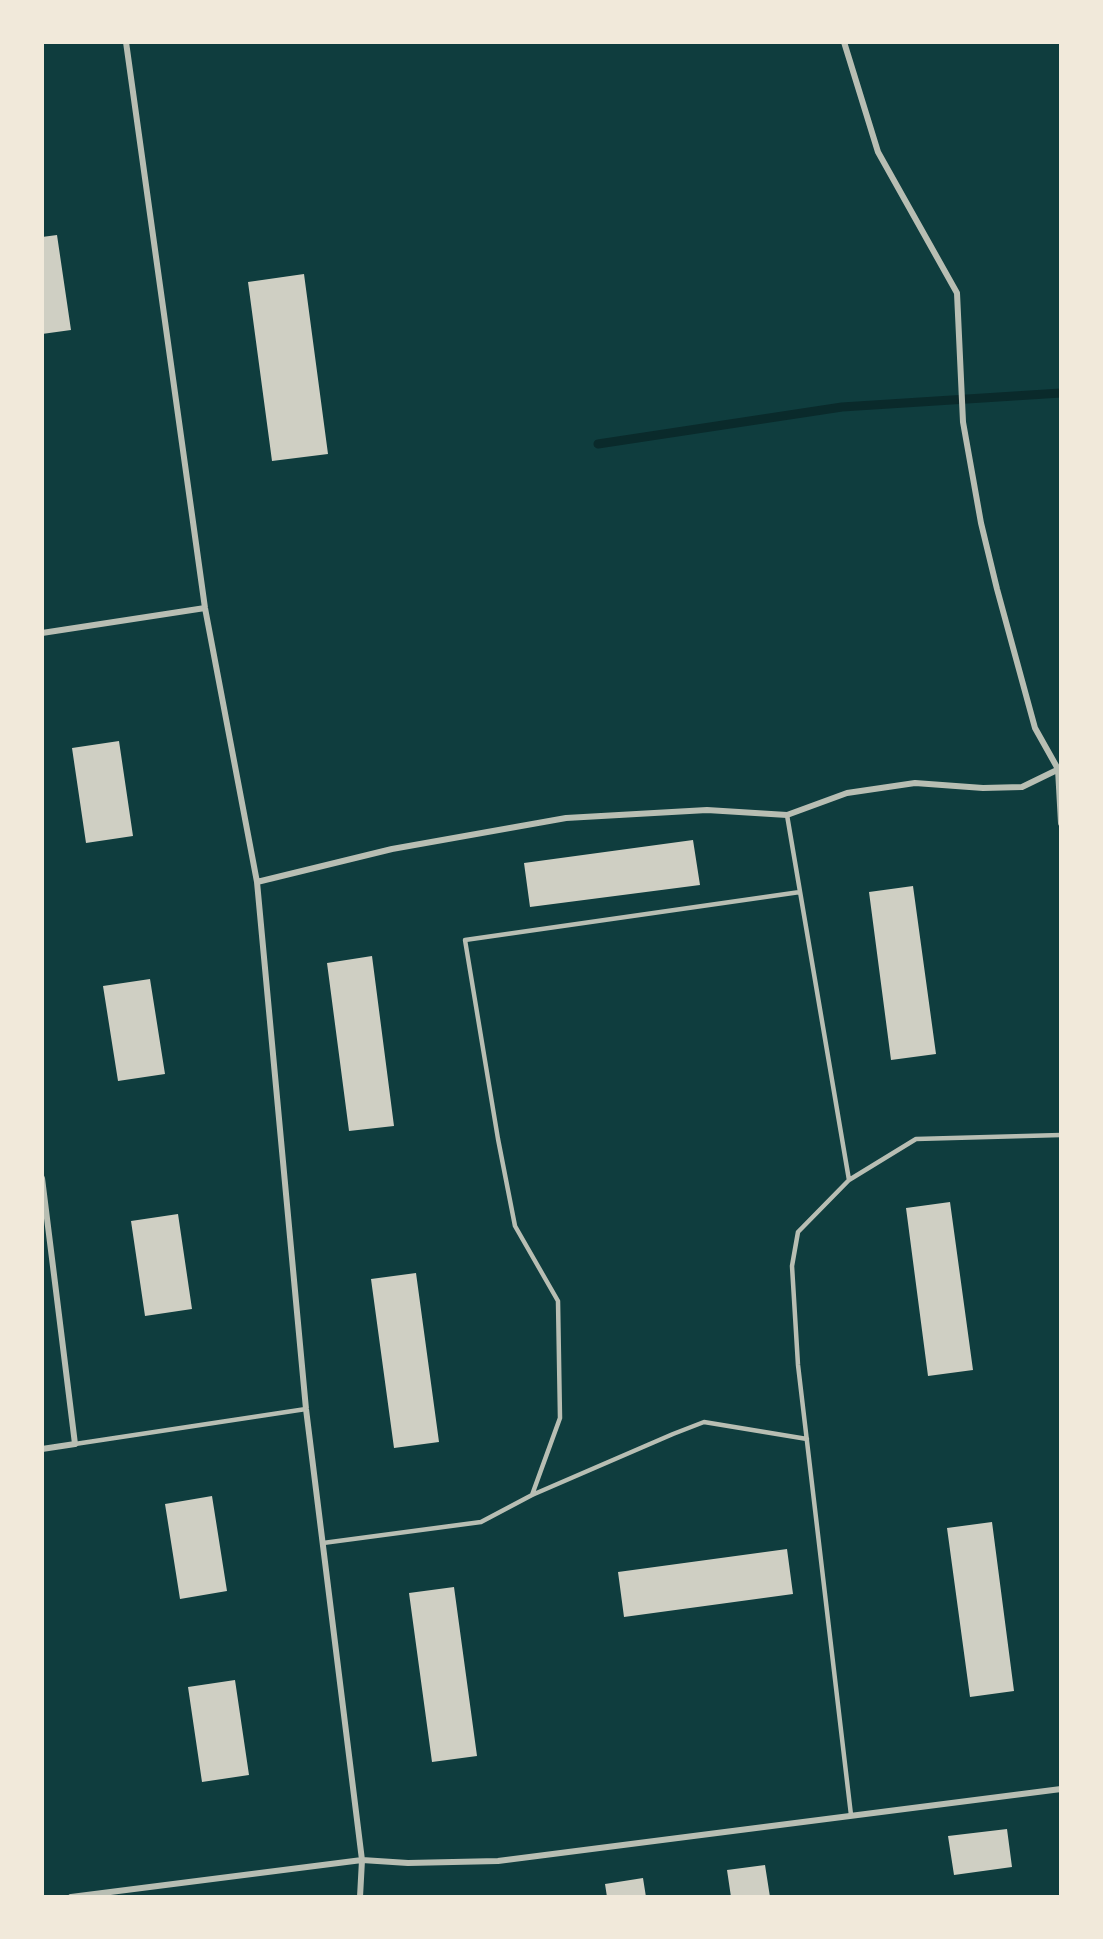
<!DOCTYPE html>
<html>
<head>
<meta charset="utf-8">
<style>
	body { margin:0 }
	#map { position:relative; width:1103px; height:1939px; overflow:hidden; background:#0f3d3e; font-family:Inter,sans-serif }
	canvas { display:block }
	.frame { position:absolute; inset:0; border:44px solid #f1e9da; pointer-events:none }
</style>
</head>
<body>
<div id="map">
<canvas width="1103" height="1939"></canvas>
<div class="frame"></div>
</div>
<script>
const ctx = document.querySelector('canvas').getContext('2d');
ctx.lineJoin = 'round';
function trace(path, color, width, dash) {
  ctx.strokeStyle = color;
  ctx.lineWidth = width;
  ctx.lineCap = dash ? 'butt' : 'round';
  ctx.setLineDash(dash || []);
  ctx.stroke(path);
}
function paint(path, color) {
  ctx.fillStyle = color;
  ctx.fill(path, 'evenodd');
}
trace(new Path2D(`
	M598,444L842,407L1061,393`), '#0a2a2b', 9);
paint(new Path2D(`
	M57,235L71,330L42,334V237Z
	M304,274L328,454L272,461L248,282Z
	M119,741L133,836L86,843L72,748Z
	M693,840L700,885L530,907L524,863Z
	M913,886L936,1054L891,1060L869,892Z
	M372,956L394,1126L349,1131L327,963Z
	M150,979L165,1074L118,1081L103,986Z
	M950,1202L973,1370L928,1376L906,1208Z
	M178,1214L192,1309L145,1316L131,1221Z
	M416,1273L439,1442L394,1448L371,1279Z
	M212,1496L227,1591L180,1599L165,1504Z
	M992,1522L1014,1691L970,1697L947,1528Z
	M787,1549L793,1594L624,1617L618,1572Z
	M454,1587L477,1756L432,1762L409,1593Z
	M235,1680L249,1775L202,1782L188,1687Z
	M1007,1829L1012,1867L954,1875L948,1836Z
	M765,1865L770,1897H731L727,1870Z
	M643,1878L646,1897H607L605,1884Z`), '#cfcfc3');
trace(new Path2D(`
	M787,815L849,1180
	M75,1444L306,1409
	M532,1495L560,1418L558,1301L515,1226L498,1139L465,940L800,892
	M323,1543L481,1522L532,1495L673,1434L704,1422L807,1439
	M851,1815L798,1365L792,1266L798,1232L849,1180L916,1139L1061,1135`), '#b8beb3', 4.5);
trace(new Path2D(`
	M126,42L205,608L257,882L306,1409L362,1860L360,1897
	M844,42L878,152L957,293L963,422L981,523L997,589L1035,728L1058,769L1061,823
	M42,633L205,608
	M257,882L392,849L566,818L707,810L787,815L847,793L915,783L983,788L1022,787L1059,769
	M42,1178L75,1444L42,1449
	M71,1897L362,1860L408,1863L498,1861L1061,1789`), '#b8beb3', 6);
</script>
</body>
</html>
